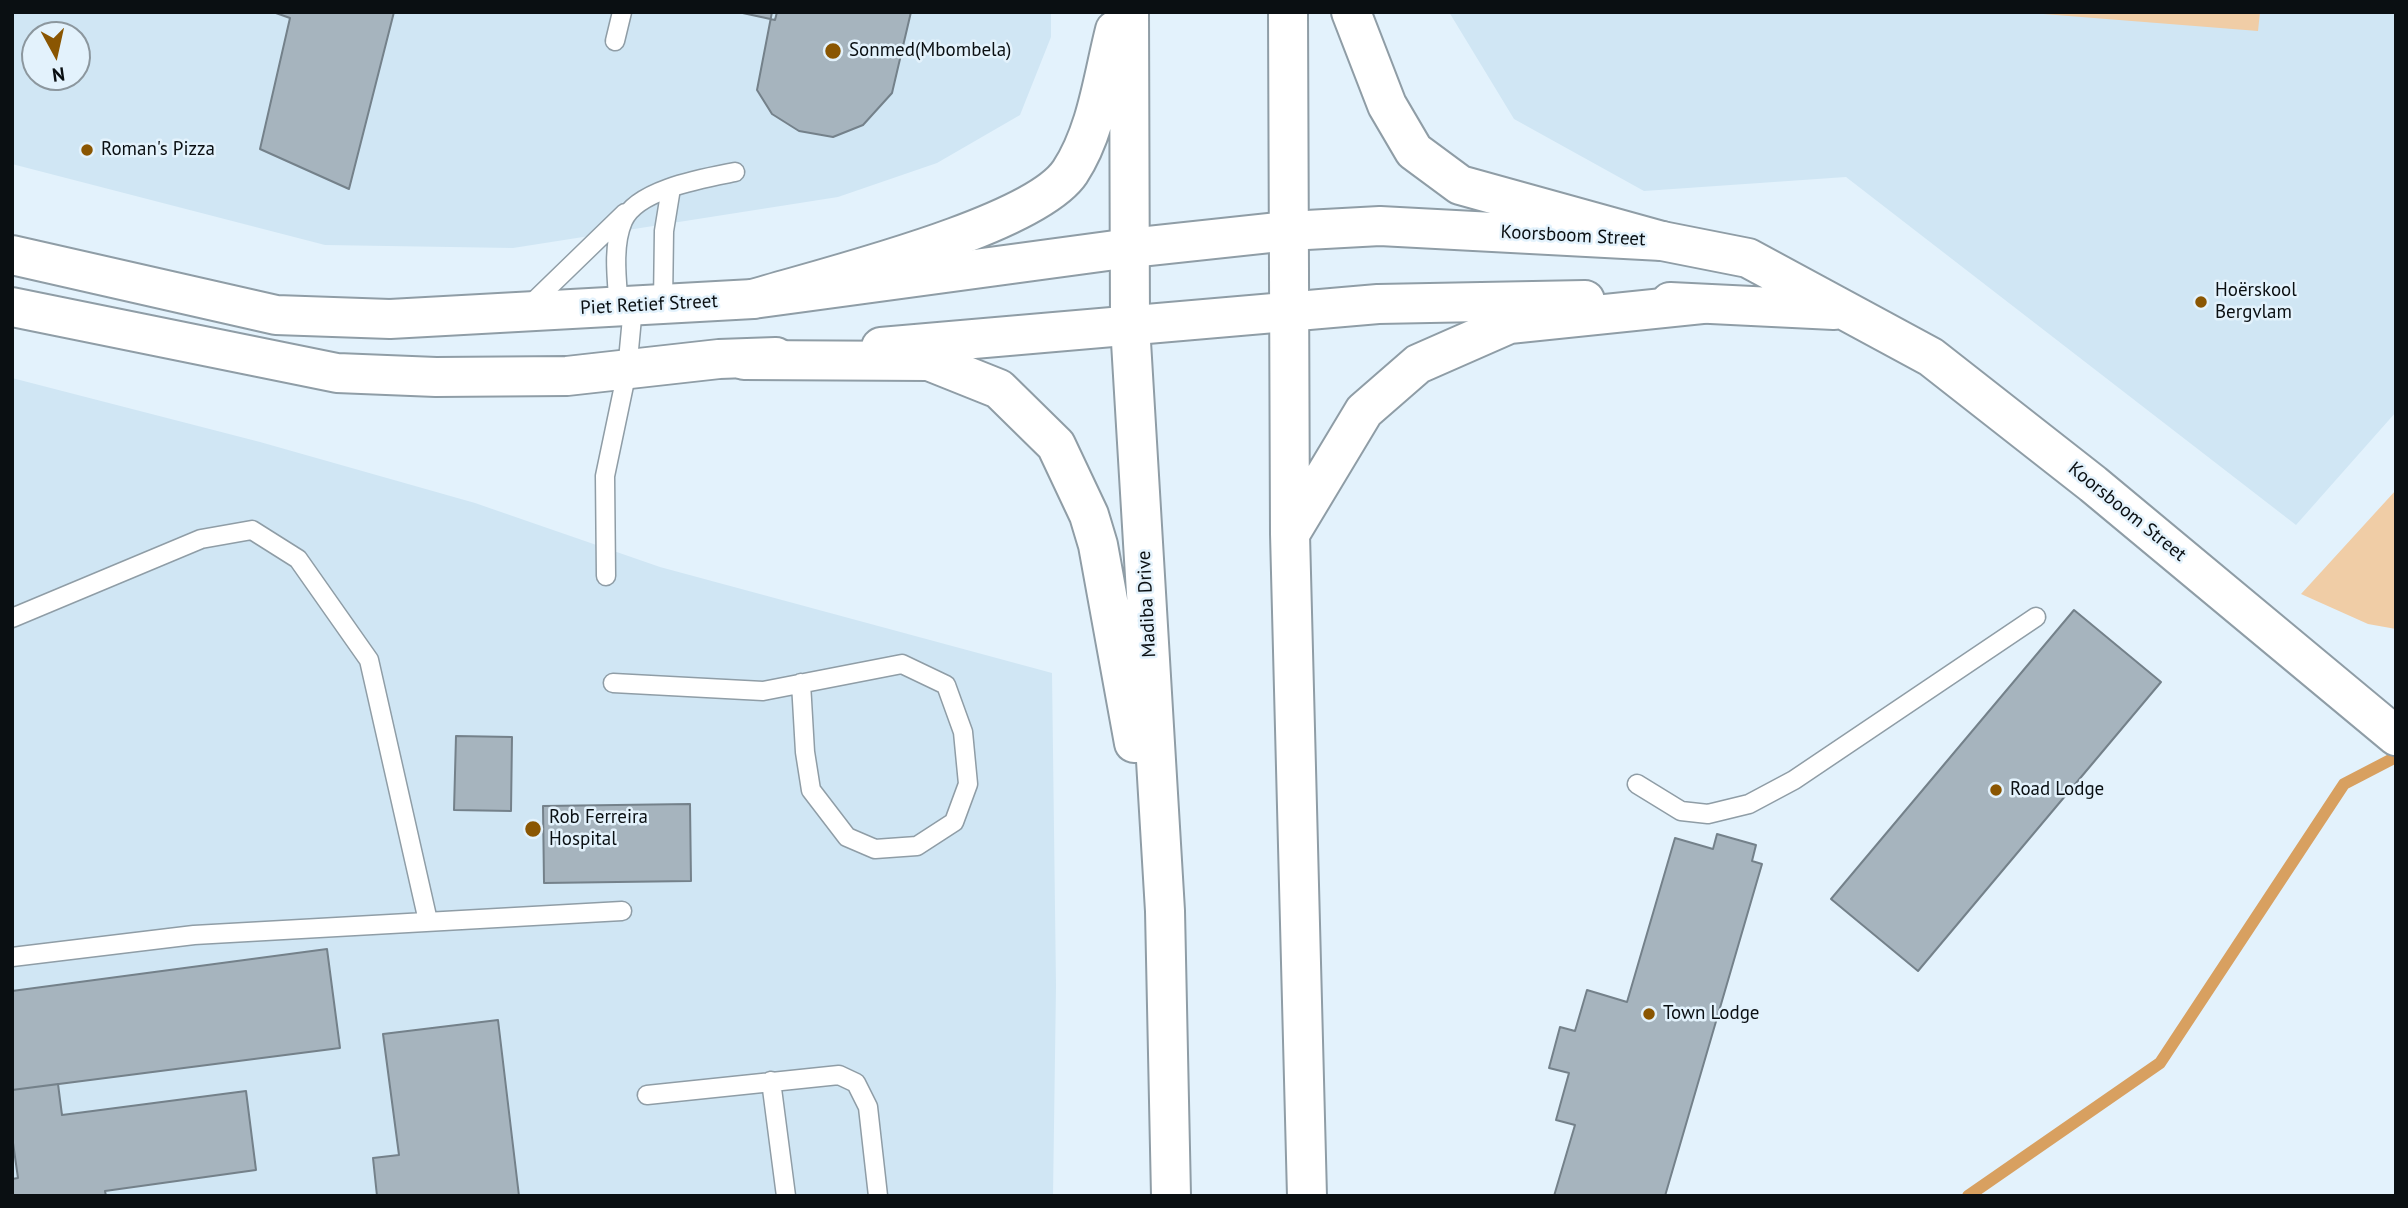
<!DOCTYPE html>
<html>
<head>
<meta charset="utf-8">
<style>
	body { margin:0 }
	#map { position:relative; width:2408px; height:1208px; overflow:hidden; background:#e3f2fc; font-family:"PT Sans",sans-serif }
	canvas { display:block }
	.frame { position:absolute; inset:0; border:14px solid #0a0f12; pointer-events:none }
	.north { position:absolute; left:21px; top:21px; width:70px; height:70px; box-sizing:border-box; background:#e3f2fc; border:2px solid #8c979e; border-radius:50%; rotate:172deg; font-size:19px; font-weight:700; line-height:28px; text-align:center; color:#0a0f12 }
	.north::after { content:''; display:block; margin:auto; width:24px; height:32px; background:#8a5602; clip-path:polygon(50% 0,100% 100%,50% 72%,0 100%) }
</style>
</head>
<body>
<div id="map">
<canvas width="2408" height="1208"></canvas>
<div class="frame"></div>
<div class="north">N</div>
</div>
<script>
const ctx = document.querySelector('canvas').getContext('2d');
ctx.lineJoin = 'round';
function paint(path, color) {
  ctx.fillStyle = color;
  ctx.fill(path, 'evenodd');
}
function trace(path, color, width, dash) {
  ctx.strokeStyle = color;
  ctx.lineWidth = width;
  ctx.lineCap = dash ? 'butt' : 'round';
  ctx.setLineDash(dash || []);
  ctx.stroke(path);
}
function label(font, color, halo, rows, align = 'center') {
  ctx.font = font + ' "PT Sans",sans-serif';
  ctx.lineWidth = 5;
  ctx.setLineDash([]);
  ctx.textBaseline = 'middle';
  ctx.strokeStyle = halo;
  ctx.fillStyle = color;
  for (const [text, x, y, turn = 0] of rows) {
    ctx.save();
    ctx.translate(x, y);
    ctx.rotate((+turn || 0) * Math.PI / 180);
    ctx.textAlign = isNaN(turn) ? turn : align;
    if (halo) ctx.strokeText(text, 0, 0);
    ctx.fillText(text, 0, 0);
    ctx.restore();
  }
}
paint(new Path2D(`
	M12,12H1051V37L1020,115L937,163L838,197L513,248L325,245L12,164ZM35,35H77V77H35Z
	M1449,12H2396V412L2296,525L1846,177L1644,191L1514,119Z
	M12,378L260,442L475,503L660,567L1052,673L1056,986L1053,1196H12Z`), '#d0e6f4');
paint(new Path2D(`
	M2018,12H2260L2258,31Z
	M2396,490V629L2368,624L2301,594Z`), '#f0cda6');
trace(new Path2D(`
	M1968,1196L2160,1063L2344,784L2396,757`), '#d8a060', 12);
const building = new Path2D(`
	M273,12H394L349,189L260,149L290,18Z
	M738,12H777L775,20Z
	M772,12H911L892,93L863,125L833,137L799,131L772,114L757,90Z
	M2074,610L2161,682L1918,971L1831,899Z
	M456,736L512,737L511,811L454,810Z
	M690,804L691,881L544,883L543,806Z
	M1717,834L1756,845L1752,861L1762,864L1665,1196H1554L1575,1125L1556,1120L1569,1073L1549,1068L1560,1027L1575,1031L1587,990L1627,1002L1675,838L1713,849Z
	M327,949L340,1048L12,1090V991Z
	M498,1020L519,1196H377L373,1158L399,1155L383,1034Z
	M58,1084L62,1115L246,1091L256,1170L105,1191L106,1196H12V1179L18,1178L12,1136V1090Z`);
paint(building, '#a6b4be');
trace(building, '#74818a', 2);
const service = new Path2D(`
	M615,41L622,12
	M663,304L664,231L671,188
	M527,308L625,213
	M619,308C617,281 612,246 623,221C637,189 705,178 735,172
	M606,576L605,476L627,371L633,307
	M12,618L201,539L252,530L298,559L369,660L428,921
	M613,683L763,691L902,664L946,685L963,732L968,784L954,822L917,846L875,849L847,837L811,790L805,752L801,683
	M1637,784L1681,811L1708,814L1749,804L1794,780L2036,617
	M12,957L194,935L622,911
	M771,1081L786,1196
	M647,1095L839,1075L856,1083L868,1107L878,1196`);
const tertiary = new Path2D(`
	M12,255L276,315L390,319L753,299L1130,248L1288,231L1380,226L1662,241L1748,258L1931,357L2093,484L2396,736
	M1670,302L1834,310
	M12,307L337,373L436,377L567,376L719,359L776,357
	M881,347L1378,304L1585,300`);
const primary = new Path2D(`
	M1129,12L1130,325L1165,911L1171,1196
	M1288,12L1290,534L1307,1196
	M1351,12L1387,105L1414,151L1460,185L1662,241
	M753,299C822,278 1033,227 1070,172C1097,131 1103,77 1115,30
	M744,360L929,361L999,389L1056,445L1089,515L1098,545L1134,743
	M1290,534L1364,411L1418,364L1509,324L1702,304`);
trace(service, '#8f9da6', 21);
trace(tertiary, '#8f9da6', 42);
trace(primary, '#8f9da6', 42);
trace(service, '#fff', 18);
trace(tertiary, '#fff', 38);
trace(primary, '#fff', 38);
for (const [x, y, r, color] of [
	[833,51,9,"#8a5602"],
	[87,150,7,"#8a5602"],
	[2201,302,7,"#8a5602"],
	[1996,790,7,"#8a5602"],
	[533,829,9,"#8a5602"],
	[1649,1014,7,"#8a5602"]
]) {
  const dot = new Path2D();
  dot.arc(x, y, r, 0, 2 * Math.PI);
  ctx.fillStyle = color;
  ctx.fill(dot);
  trace(dot, '#e3f2fc', 2.5);
}
label('19px', '#0a0f12', '#e3f2fc', [
	["Sonmed(Mbombela)",849,51],
	["Roman's Pizza",101,150],
	["Hoërskool",2215,291],
	["Bergvlam",2215,313],
	["Road Lodge",2010,790],
	["Rob Ferreira",549,818],
	["Hospital",549,840],
	["Town Lodge",1663,1014]
], 'left');
label('19px', '#0a0f12', '#e3f2fc', [
	["Koorsboom Street",1573,236,3],
	["Piet Retief Street",649,305,-3],
	["Koorsboom Street",2127,512,39],
	["Madiba Drive",1147,604,-93]
]);
</script>
</body>
</html>
